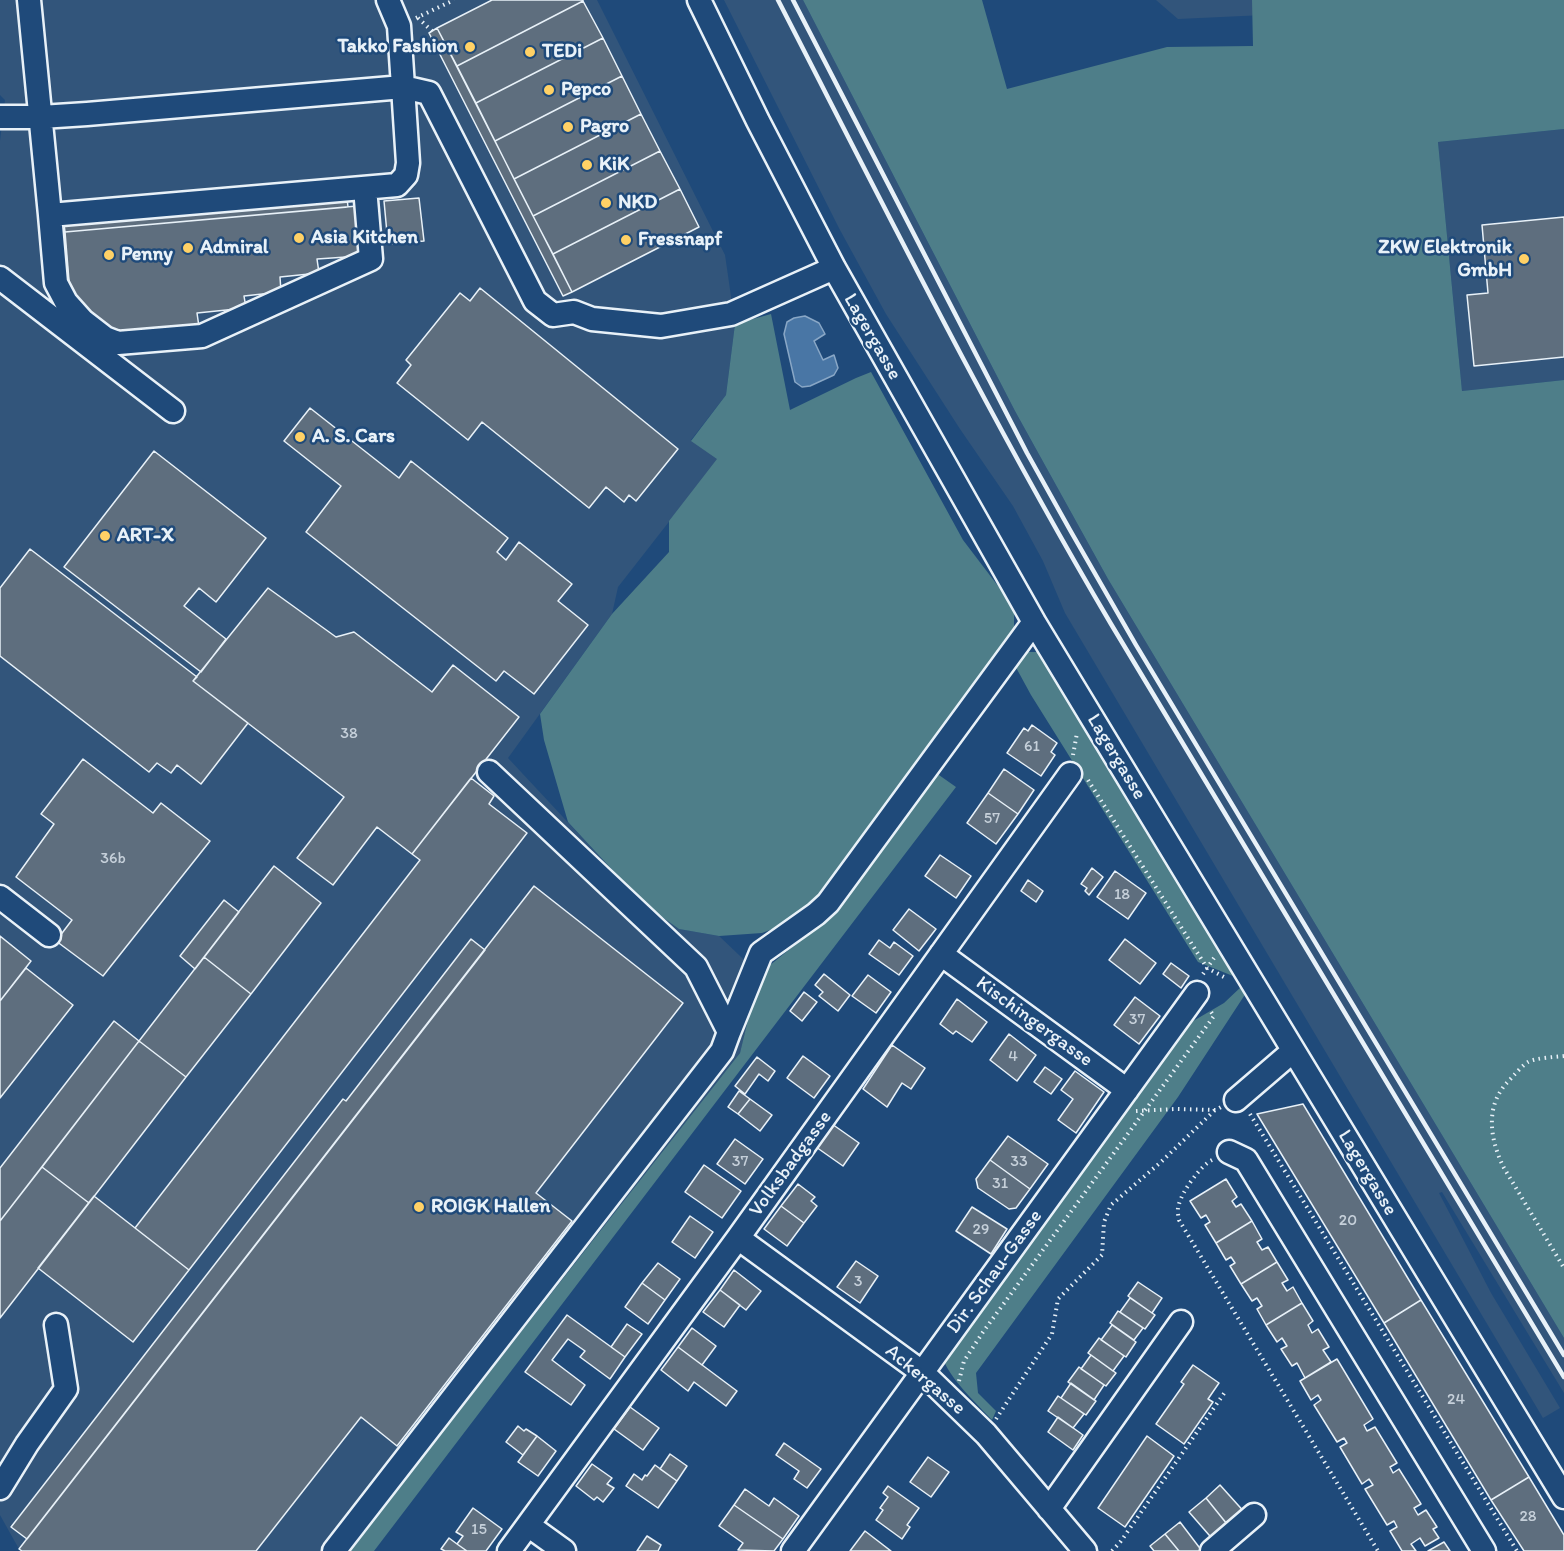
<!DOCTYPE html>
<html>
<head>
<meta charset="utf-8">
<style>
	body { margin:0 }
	canvas { display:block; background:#1f4a7a }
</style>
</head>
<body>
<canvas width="1564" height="1551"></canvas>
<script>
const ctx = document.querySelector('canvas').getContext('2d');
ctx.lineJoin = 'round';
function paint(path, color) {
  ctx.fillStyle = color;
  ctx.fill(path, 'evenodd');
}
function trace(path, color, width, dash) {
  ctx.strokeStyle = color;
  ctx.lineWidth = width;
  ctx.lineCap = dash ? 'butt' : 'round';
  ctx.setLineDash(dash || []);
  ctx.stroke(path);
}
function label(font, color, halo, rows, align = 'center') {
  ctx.font = font + ' Itim,sans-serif';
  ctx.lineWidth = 5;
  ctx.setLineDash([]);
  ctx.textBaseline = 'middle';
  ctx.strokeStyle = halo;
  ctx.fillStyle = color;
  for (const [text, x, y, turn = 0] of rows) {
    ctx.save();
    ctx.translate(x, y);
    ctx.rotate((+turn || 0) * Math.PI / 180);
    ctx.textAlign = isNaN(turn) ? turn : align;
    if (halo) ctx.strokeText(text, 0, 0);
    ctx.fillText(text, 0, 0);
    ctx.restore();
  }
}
paint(new Path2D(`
	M0,0H597L725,255L735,324L726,395L691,440L718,459L618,587L612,614L508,758L644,904L679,929L719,936L759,974L740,1053L349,1551H22L19,1549L0,1515V141L5,100L0,95Z
	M724,0H803L1015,411L1108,579L1564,1338V1393L1442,1192L1439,1193L1491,1293L1560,1408L1543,1418L1065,613L1043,561L1013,506L960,429L886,314L840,230Z
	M1156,0H1320L1307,13L1178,19Z
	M1564,129V380L1462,391L1438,142Z`), '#32557b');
paint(new Path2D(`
	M803,0H982L1007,89L1167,47L1253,46L1252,0H1564V129L1438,142L1462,391L1564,380V1338L1108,579L1015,411Z
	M771,314L790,410L856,378L871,372L963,540L1014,607V636L919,761L956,787L374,1551H349L740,1053L759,974L827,919L793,921L762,933L719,936L679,929L644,904L568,822L544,740L540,714L612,614L669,552V521L717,459L691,441L726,395L735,324Z
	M1022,652H1037L1096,744L1233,976L1198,962L1031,695L1013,662Z
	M1242,986L1246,993L1178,1097L976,1373L978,1393L996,1411L992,1420C978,1405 946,1375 943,1357L1188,1024L1224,1003Z`), '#4e7e89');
const water = new Path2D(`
	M805,316L819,323L825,334L814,341L823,360L834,355L838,368L834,375L810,386L802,387L795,382L784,334L787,322L794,318Z`);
paint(water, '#4976a5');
trace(water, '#89a7c6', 1.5);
const building = new Path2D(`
	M492,0H583V1L457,66L437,28Z
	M583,1L603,38L476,103L457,66Z
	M437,28L572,292L563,296L429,33Z
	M603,38L622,76L495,141L476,103Z
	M622,76L641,114L514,179L495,141Z
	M641,114L660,151L533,216L514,179Z
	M660,151L680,189L553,254L533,216Z
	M680,189L699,227L572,292L553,254Z
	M347,198L348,207L65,232L64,224Z
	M419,198L424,241L388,244L384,201Z
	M357,206L361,256L317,259L319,273L280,277L281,292L244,296L246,308L197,313L199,327L113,332L91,318L70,293L65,232Z
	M1564,217V357L1474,366L1467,295L1488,293L1482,225Z
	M480,288L678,449L636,501L629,495L624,502L606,487L589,508L482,422L468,440L397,383L411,365L406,360L460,293L470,301Z
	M310,408L399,478L411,461L508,538L497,552L506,560L519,542L572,584L558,601L588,625L534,694L504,671L496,681L306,532L341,486L284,441Z
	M154,451L266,538L216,602L199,588L184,606L226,639L201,672L64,567Z
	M30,549L197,677L193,681L248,723L201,784L177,765L171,773L157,763L149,772L0,656V588Z
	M268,588L336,637L354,632L432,692L453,665L519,717L412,854L377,827L333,885L297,858L344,797L193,681Z
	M1032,725L1057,743L1051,752L1055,755L1041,776L1007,753L1024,728L1028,731Z
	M83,759L153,813L161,803L210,841L103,976L56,941L72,920L16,877L54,824L41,814Z
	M1004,769L1034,790L1018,814L988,793Z
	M471,778L494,796L489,804L527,833L189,1270L135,1228L420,860L412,854Z
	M988,793L1018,814L996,844L967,823Z
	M940,855L971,876L956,898L925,876Z
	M274,866L321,903L251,994L204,957Z
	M1092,868L1103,877L1089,895L1085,891L1087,888L1081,884Z
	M1115,871L1146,893L1128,919L1097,897Z
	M1028,880L1043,891L1036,902L1021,891Z
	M534,886L683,1003L536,1193L572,1221L397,1446L361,1417L256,1551H22L19,1549Z
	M224,900L239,912L195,969L180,956Z
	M909,909L936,929L919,951L893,930Z
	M0,936L31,961L0,1001Z
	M471,939L485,950L27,1539L11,1527L343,1099L346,1101Z
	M1125,939L1156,963L1140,984L1109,960Z
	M879,940L890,948L894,942L913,956L899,975L869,954Z
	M204,957L251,994L186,1077L139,1041Z
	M1171,963L1189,976L1181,988L1163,974Z
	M26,968L73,1005L0,1098V1001Z
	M824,974L850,995L838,1011L819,996L823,992L815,985Z
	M868,975L891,992L876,1013L852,996Z
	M804,992L817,1002L802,1021L790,1011Z
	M1135,997L1160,1016L1139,1044L1114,1025Z
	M957,999L987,1022L972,1042L956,1031L953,1034L940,1024Z
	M114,1021L139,1041L0,1221V1168Z
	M1009,1034L1036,1055L1017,1081L990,1060Z
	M139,1041L186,1077L89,1203L42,1167Z
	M892,1045L925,1068L911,1089L902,1083L887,1107L863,1089Z
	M803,1056L830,1076L814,1098L787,1078Z
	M757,1057L775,1071L768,1081L759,1074L745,1094L735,1086Z
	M1045,1067L1062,1079L1051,1094L1034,1082Z
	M1075,1071L1104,1092L1076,1133L1058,1120L1073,1099L1061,1090Z
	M739,1091L750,1099L738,1114L728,1107Z
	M750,1099L772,1115L760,1131L738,1114Z
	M1303,1104L1421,1300L1384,1323L1257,1114Z
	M832,1124L859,1143L843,1166L816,1147Z
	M1008,1136L1048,1164L1030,1189L990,1160Z
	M735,1139L763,1159L745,1184L717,1164Z
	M990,1160L1030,1189L1016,1208L1009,1209L978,1188L976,1179Z
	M704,1165L741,1191L722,1218L685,1192Z
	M42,1167L89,1203L0,1318V1221Z
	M1226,1179L1237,1197L1232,1201L1236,1207L1241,1204L1252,1221L1216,1243L1205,1225L1210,1222L1206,1215L1201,1218L1190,1201Z
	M798,1184L815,1197L811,1201L817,1206L804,1223L781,1206Z
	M94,1196L189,1270L133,1342L38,1268Z
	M781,1206L804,1223L787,1246L764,1229Z
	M972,1207L1007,1229L991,1254L956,1231Z
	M690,1216L713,1232L695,1258L672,1242Z
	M1252,1221L1262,1239L1257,1242L1262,1250L1268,1247L1277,1262L1241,1284L1230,1266L1235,1263L1231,1257L1226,1260L1216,1243Z
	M856,1261L878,1276L860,1303L837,1287Z
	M1277,1262L1288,1280L1282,1283L1287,1291L1293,1287L1302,1303L1266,1325L1257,1309L1262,1306L1257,1298L1252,1301L1241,1284Z
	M658,1263L680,1279L665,1300L642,1283Z
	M734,1270L761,1291L746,1310L720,1290Z
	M1138,1282L1162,1298L1152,1313L1128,1296Z
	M642,1283L665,1300L648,1324L625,1307Z
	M720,1290L740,1305L724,1327L703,1312Z
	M1130,1298L1155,1315L1145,1329L1120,1312Z
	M1421,1300L1529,1477L1491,1500L1384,1323Z
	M1302,1303L1313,1321L1308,1325L1312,1333L1318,1329L1329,1347L1323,1350L1331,1362L1305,1378L1297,1363L1292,1366L1281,1349L1287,1346L1282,1338L1277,1342L1266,1325Z
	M1118,1311L1143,1328L1134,1340L1110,1323Z
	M567,1315L625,1357L610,1379L580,1357L585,1351L568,1339L552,1360L585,1385L571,1405L525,1372Z
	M627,1324L642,1334L625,1357L611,1347Z
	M1112,1325L1136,1342L1126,1357L1101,1340Z
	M692,1328L716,1346L702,1365L678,1347Z
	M1099,1338L1124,1356L1113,1371L1088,1353Z
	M678,1347L737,1391L726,1406L694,1382L688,1391L661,1370Z
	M1091,1355L1116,1373L1106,1386L1081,1369Z
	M1337,1359L1373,1419L1364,1425L1367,1431L1375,1427L1397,1463L1390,1467L1393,1473L1399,1469L1421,1504L1414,1508L1418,1515L1426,1510L1437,1527L1433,1529L1439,1538L1425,1546L1420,1538L1411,1544L1416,1551H1402L1390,1531L1397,1527L1394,1521L1387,1525L1365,1489L1373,1485L1369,1479L1362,1484L1340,1447L1347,1443L1344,1438L1337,1442L1314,1405L1321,1400L1318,1395L1311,1400L1300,1381Z
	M1193,1365L1219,1383L1208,1399L1213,1402L1184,1444L1156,1424L1184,1384L1181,1382Z
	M1079,1367L1104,1385L1094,1400L1068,1382Z
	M1071,1383L1096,1401L1086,1415L1061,1398Z
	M1058,1396L1084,1414L1073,1428L1048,1411Z
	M630,1407L659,1428L643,1450L614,1429Z
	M1058,1417L1083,1435L1073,1450L1048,1432Z
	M518,1426L524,1431L526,1429L537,1436L523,1455L506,1442Z
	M537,1436L556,1451L538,1476L518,1462Z
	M1147,1436L1174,1456L1125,1527L1098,1508Z
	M784,1443L821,1469L807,1488L794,1479L799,1471L776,1455Z
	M670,1454L687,1466L677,1481L660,1469Z
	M928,1457L949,1472L931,1497L910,1482Z
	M592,1464L612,1478L607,1484L614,1488L603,1502L597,1497L594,1500L576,1486Z
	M655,1465L677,1481L658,1508L626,1486L634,1474L642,1480L645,1475L647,1476Z
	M1529,1477L1564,1535V1551H1524L1491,1500Z
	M1220,1485L1247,1515L1231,1529L1206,1498Z
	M888,1486L919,1508L907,1525L910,1527L902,1539L876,1520L883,1510L880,1508L888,1497L883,1493Z
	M745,1489L769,1506L774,1498L799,1516L783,1539L734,1505Z
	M1206,1498L1231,1529L1216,1543L1189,1512Z
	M734,1505L783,1539L774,1551L738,1550L743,1543L719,1526Z
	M473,1508L502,1529L486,1551H467L457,1544L463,1536L456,1532Z
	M1180,1522L1202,1551H1179L1165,1534Z
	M865,1531L891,1551H850Z
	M1165,1534L1179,1551H1154L1150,1546Z
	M647,1536L661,1545L658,1551H637Z
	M449,1538L457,1544L467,1551H445L441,1549Z
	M1444,1542L1450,1551H1428Z`);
paint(building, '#5e6e7e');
trace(building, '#e8f1f8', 1.5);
const minor = new Path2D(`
	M29,0L50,215L397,185L406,175L408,163L399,26L388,0
	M699,0L758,121L834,268L1034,622L1564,1497
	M0,117H41L87,114L403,87L429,93L535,301L553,315L574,312L592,319L661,326L731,314L834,268
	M50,215L56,283L66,302L83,321L105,338L118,343L202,336L371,259L365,188
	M0,278L173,411
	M0,897L49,935
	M941,954L1127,1090
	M729,1032L761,953L816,914L828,903L1034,622
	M1236,1100L1293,1051
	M1229,1152L1246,1160L1484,1551
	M738,1238L923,1373L986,1434L1085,1551
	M0,1488L27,1444L66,1389L56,1325
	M1049,1509L1181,1322
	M528,1525L564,1551
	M334,1551L722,1051L729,1032L696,967L489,772
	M509,1551L738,1238L1070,774
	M793,1551L1197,993
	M1212,1551L1254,1515`);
trace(minor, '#e8f1f8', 27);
trace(new Path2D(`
	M416,18L454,0
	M418,18L432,31
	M1073,755L1077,733
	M1088,780L1207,968L1224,977
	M1203,974L1214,958
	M1564,1056C1555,1057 1535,1058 1528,1062C1523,1065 1518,1071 1514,1075C1510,1080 1505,1084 1502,1089C1485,1113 1492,1144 1504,1168L1564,1268
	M1136,1111L1175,1109L1216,1110L1221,1107
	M1250,1114L1517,1551
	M1212,1160C1200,1166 1182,1192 1179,1204C1177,1209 1178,1215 1179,1220L1378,1551
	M959,1381L964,1361L983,1332L1214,1016L1209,1009
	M996,1419L1052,1334L1058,1299L1102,1255L1104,1222L1111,1205L1161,1162L1215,1110
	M1112,1551L1121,1541L1225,1392`), '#e8f1f8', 4, [1.5, 4.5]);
trace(minor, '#1f4a7a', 22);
trace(new Path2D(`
	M778,0C886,210 991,421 1111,624L1564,1377
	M793,0L1027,453L1070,530L1136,645L1564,1355`), '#e8f1f8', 4.5);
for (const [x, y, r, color] of [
	[470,47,6,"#ffd166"],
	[530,52,6,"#ffd166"],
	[549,90,6,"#ffd166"],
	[568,127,6,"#ffd166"],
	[587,165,6,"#ffd166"],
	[606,203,6,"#ffd166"],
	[299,238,6,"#ffd166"],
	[626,240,6,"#ffd166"],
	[188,248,6,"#ffd166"],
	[109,255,6,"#ffd166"],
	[1524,259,6,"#ffd166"],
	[300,437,6,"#ffd166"],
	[105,536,6,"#ffd166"],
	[419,1207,6,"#ffd166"]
]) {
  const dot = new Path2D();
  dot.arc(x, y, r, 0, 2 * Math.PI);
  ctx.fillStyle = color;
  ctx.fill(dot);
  trace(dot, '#1f4a7a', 2);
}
label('16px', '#c6d0da', null, [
	["38",349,734],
	["61",1032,747],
	["57",992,819],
	["36b",113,859],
	["18",1122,895],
	["37",1137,1020],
	["4",1013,1057],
	["37",740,1162],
	["33",1019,1162],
	["31",1000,1184],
	["20",1348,1221],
	["29",981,1230],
	["3",858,1282],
	["24",1456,1400],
	["28",1528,1517],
	["15",479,1530]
]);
label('bold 20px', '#e8f1f8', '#1f4a7a', [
	["Takko Fashion",458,47,"right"],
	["TEDi",542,52],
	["Pepco",561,90],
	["Pagro",580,127],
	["KiK",599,165],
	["NKD",618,203],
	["Asia Kitchen",311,238],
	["Fressnapf",638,240],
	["Admiral",200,248],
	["ZKW Elektronik",1512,248,"right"],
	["GmbH",1512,271,"right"],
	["Penny",121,255],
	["A. S. Cars",312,437],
	["ART-X",117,536],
	["ROIGK Hallen",431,1207]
], 'left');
label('20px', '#e8f1f8', '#1f4a7a', [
	["Lagergasse",872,337,60],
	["Lagergasse",1116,757,59],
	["Kischingergasse",1034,1022,36],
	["Volksbadgasse",791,1164,-54],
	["Lagergasse",1367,1173,59],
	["Dir. Schau-Gasse",995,1272,-54],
	["Ackergasse",925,1380,40]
]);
</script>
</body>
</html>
